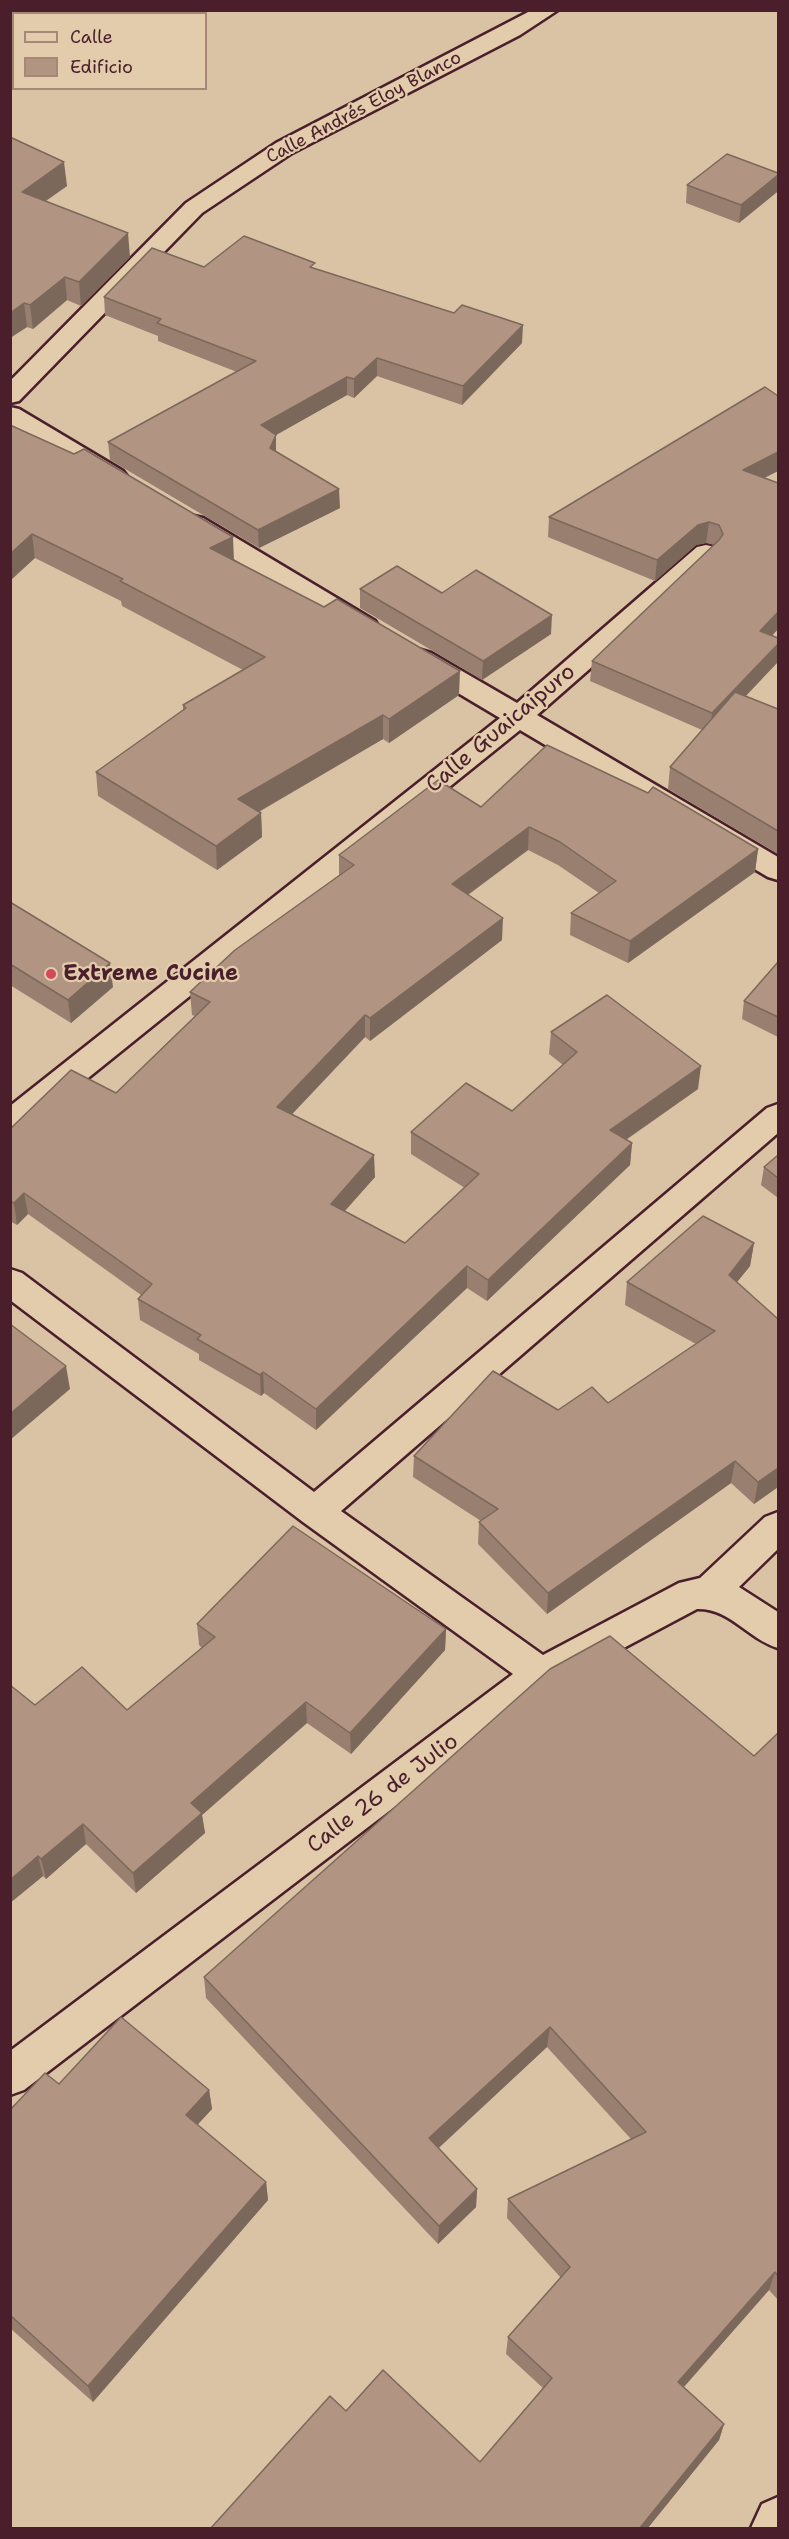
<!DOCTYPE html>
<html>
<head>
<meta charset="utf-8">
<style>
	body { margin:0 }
	#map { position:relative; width:789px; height:2539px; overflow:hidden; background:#dac2a4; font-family:"Shantell Sans",sans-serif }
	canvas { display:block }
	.frame { position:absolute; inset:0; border:12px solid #4a1f2b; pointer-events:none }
	.legend { position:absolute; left:12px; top:12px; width:195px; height:78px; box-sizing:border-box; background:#e3ccac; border:2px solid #a68778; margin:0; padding:8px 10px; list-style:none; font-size:18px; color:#4a1f2b }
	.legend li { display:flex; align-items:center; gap:12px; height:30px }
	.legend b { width:30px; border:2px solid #a68778 }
</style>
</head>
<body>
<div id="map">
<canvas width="789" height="2539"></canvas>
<div class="frame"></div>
<ul class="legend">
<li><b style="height:8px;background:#e3ccac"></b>Calle</li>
<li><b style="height:16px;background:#b19482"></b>Edificio</li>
</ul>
</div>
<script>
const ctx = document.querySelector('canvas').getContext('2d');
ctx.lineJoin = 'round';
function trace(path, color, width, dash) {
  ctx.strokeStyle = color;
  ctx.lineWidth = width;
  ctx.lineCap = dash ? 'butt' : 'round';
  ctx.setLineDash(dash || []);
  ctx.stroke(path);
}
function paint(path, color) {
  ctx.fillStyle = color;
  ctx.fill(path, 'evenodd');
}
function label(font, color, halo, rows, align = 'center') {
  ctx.font = font + ' "Shantell Sans",sans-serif';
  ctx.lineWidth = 4.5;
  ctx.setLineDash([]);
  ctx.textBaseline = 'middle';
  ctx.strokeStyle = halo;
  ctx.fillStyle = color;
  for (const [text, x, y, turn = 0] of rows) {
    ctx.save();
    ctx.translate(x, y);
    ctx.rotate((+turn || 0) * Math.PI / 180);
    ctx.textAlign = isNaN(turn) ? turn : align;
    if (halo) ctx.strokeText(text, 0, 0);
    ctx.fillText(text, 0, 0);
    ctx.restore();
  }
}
const minor = new Path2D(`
	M532,10H558L520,35L292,153L202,213L19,401L10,403V381L186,203L276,143Z
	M10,407L19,409L123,471L127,476L123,481L114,484L105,481L10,425Z
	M194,516L203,518L375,621L379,627L375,633L366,635L357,633L185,530L181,524L185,518Z
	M706,545L715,547L719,553L715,559L537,715L778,857V880L768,877L520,730L21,1132L10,1136V1106L500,718L411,665L407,659L411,653L421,650L431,653L517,703L697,547Z
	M778,1104V1133L341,1511L543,1655L679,1583L700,1578L765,1517L778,1512V1549L739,1587L778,1612V1648C748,1639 730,1608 697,1609L554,1685L24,2090L10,2095V2051L513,1674L303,1522L10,1300V1269L22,1273L314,1492L767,1108Z
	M778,2497V2528H751L762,2504Z`);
trace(minor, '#4a1f2b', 5);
paint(minor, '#e3ccac');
paint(new Path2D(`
	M10,137L67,186L46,201L130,257L81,306L67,300L33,329L27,327L10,338Z
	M687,185L777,192L739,223L686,203Z
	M204,267L315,269L522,343L462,405L377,376L354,398L347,395L276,435V452L340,508L259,548L110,460L108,442L237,372L158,341V336L105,315L104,297Z
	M778,396V471L764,478L778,483V629L772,636L746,696L778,709V854L668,789L670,767L702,730L590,681L592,661L714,545L706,543L696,545L655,581L548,537L549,517Z
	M10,425L234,560L459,695L389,743L383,739L259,812L261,813L262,837L217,870L98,796L96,772L183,710V705L243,670L122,606L121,601L35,558Z
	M360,589L442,593L551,634L482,680L360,608Z
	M481,807L758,849L755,872L628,963L570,935L571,913L599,893L558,865L528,850L468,895L502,940L370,1041L365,1037L292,1114L375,1177L345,1211L405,1243L465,1188L411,1154V1132L512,1111L563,1065L549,1054L551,1032L698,1089L626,1140L632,1143L630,1165L487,1301L467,1288L316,1430L264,1393L261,1396L199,1360V1354L140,1320L138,1299L141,1295L28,1214L17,1225L10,1221V1129L116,1093L195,1016L192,1015L190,992L339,875V855Z
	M10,902L113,987L71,1023L10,985Z
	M778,962V1037L742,1019L744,1001Z
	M778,1155V1198L761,1185L764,1167Z
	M754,1243L750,1266L737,1282L778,1487L754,1504L731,1483L547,1614L478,1544L479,1522L481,1521L413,1477L414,1456L558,1410L608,1403L696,1344L625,1305L627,1282Z
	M197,1624L446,1629L445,1650L351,1754L307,1723L202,1815L205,1833L136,1893L86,1844L46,1879L43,1876L10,1903L35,1705L127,1710L202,1648L199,1645Z
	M778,1733V2300L769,2290L684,2387L724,2424L719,2440L647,2529H210L346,2411L480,2462L543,2388L506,2354L508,2337L561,2278L507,2218L508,2199L631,2139L547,2047L438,2148L477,2189L476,2207L438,2244L206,1998L204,1977L754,1756Z
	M209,2090L212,2109L197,2125L266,2182L268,2200L93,2402L10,2328V2110Z`), '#987f70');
paint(new Path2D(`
	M64,162L67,186L25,215L22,192Z
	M778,175L777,192L739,223L741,205Z
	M128,233L130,257L81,306L79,282Z
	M65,277L67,300L33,329L30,305Z
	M24,303L27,327L10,338V313Z
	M523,325L522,343L462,405L463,386Z
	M377,358V376L354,398V379Z
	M347,377V395L276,435V454L270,466L261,425Z
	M778,452V471L740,490L743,470Z
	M339,489L340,508L259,548L258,530Z
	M709,522L706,543L696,545L655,581L657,560L698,525Z
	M32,534L35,558L10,581V554Z
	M233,537L234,561L210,548Z
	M778,612V629L758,651L760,631Z
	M552,615L551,634L482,680L483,661Z
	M778,644V662L710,734L712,713Z
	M460,671L459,695L389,743V719Z
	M383,715V739L239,823L238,799Z
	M261,813L262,837L217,870L216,846Z
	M529,827L528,850L451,907L452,884Z
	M758,849L755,872L628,963L630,941Z
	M503,918L502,940L370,1041V1018Z
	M110,963L113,987L71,1023L68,1000Z
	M365,1015V1037L278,1129L277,1107Z
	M701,1066L698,1089L608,1152L610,1130Z
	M632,1143L630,1165L487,1301L488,1280Z
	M374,1155L375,1177L332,1225L331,1204Z
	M24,1193L28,1214L17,1225L14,1203Z
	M754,1243L750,1266L725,1297L729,1275Z
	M467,1266V1288L316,1430V1409Z
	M66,1366L70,1389L10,1440V1414Z
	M263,1372L264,1393L261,1396L260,1375Z
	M735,1461L731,1483L547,1614L548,1593Z
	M778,1468V1487L754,1504L758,1482Z
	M446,1629L445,1650L351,1754L350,1733Z
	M306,1702L307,1723L202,1815L205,1833L136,1893L133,1873L191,1803Z
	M83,1824L86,1844L46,1879L41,1859Z
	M38,1856L43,1876L10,1903V1880Z
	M550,2027L547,2047L428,2158L429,2138Z
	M209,2090L212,2109L189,2134L186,2115Z
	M266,2182L268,2200L93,2402L88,2386Z
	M477,2189L476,2207L438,2244L439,2226Z
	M775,2272L769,2290L674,2398L678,2382Z
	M724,2424L719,2440L647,2529H639Z`), '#7c685b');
const building = new Path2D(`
	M10,137L64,162L22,192L128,233L79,282L65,277L30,305L24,303L10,313Z
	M727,154L778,173V175L741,205L687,185Z
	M244,236L315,263L310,267L454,313L462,305L523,325L463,386L377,358L354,379L347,377L261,425L276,435L270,448L339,489L258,530L108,442L256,361L157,323L161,319L104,297L152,248L204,267Z
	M765,387L778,396V452L743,470L778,483V612L760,631L778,638V644L712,713L592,661L719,540L723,534L719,525L709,522L698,525L657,560L549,517Z
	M10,425L74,454L84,449L233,537L210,548L324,607L337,599L460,671L389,719L383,715L238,799L261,813L216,846L96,772L186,708L183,705L265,657L120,581L123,579L32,534L10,554Z
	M397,566L442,593L476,570L552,615L483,661L360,589Z
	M735,692L778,709V831L670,767Z
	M547,745L648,793L653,787L758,849L630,941L571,913L616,881L560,842L529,827L452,884L503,918L370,1018L365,1015L277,1107L374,1155L331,1204L405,1243L479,1174L411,1132L466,1083L512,1111L577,1052L551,1032L607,995L701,1066L610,1130L632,1143L488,1280L467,1266L316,1409L263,1372L260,1375L197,1339L201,1335L138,1299L152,1284L24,1193L14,1203L10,1201V1129L71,1070L116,1093L210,1002L190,992L235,950L354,865L339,855L438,780L481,807Z
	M10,902L110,963L68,1000L10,964Z
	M778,962V1017L744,1001Z
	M778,1155V1178L764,1167Z
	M703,1216L754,1243L729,1275L778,1319V1468L758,1482L735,1461L548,1593L479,1522L498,1509L414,1456L493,1371L558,1410L592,1387L608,1403L715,1331L627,1282Z
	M10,1324L66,1366L10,1414Z
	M293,1526L446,1629L350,1733L306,1702L191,1803L202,1813L133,1873L83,1824L41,1859L38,1856L10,1880V1685L35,1705L82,1667L127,1710L215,1637L197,1624Z
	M610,1636L754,1756L778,1733V2276L775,2272L678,2382L724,2424L639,2529H210L330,2396L346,2411L383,2370L480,2462L552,2378L508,2337L570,2267L508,2199L646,2132L550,2027L429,2138L477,2189L439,2226L204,1977L550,1669Z
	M121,2017L209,2090L186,2115L266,2182L88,2386L10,2315V2110L45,2073L59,2084Z`);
paint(building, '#b19482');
trace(building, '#7c685b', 1.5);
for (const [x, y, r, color] of [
	[51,974,6,"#d1495b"]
]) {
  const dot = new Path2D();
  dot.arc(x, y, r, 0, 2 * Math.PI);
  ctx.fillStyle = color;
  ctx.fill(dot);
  trace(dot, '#e3ccac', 2);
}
label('18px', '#4a1f2b', '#e3ccac', [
	["Calle Andrés Eloy Blanco",364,108,-28]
]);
label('22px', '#4a1f2b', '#e3ccac', [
	["Calle Guaicaipuro",501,729,-40],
	["Calle 26 de Julio",383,1794,-37]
]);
label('bold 22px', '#4a1f2b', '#e3ccac', [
	["Extreme Cucine",63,974]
], 'left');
</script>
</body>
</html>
